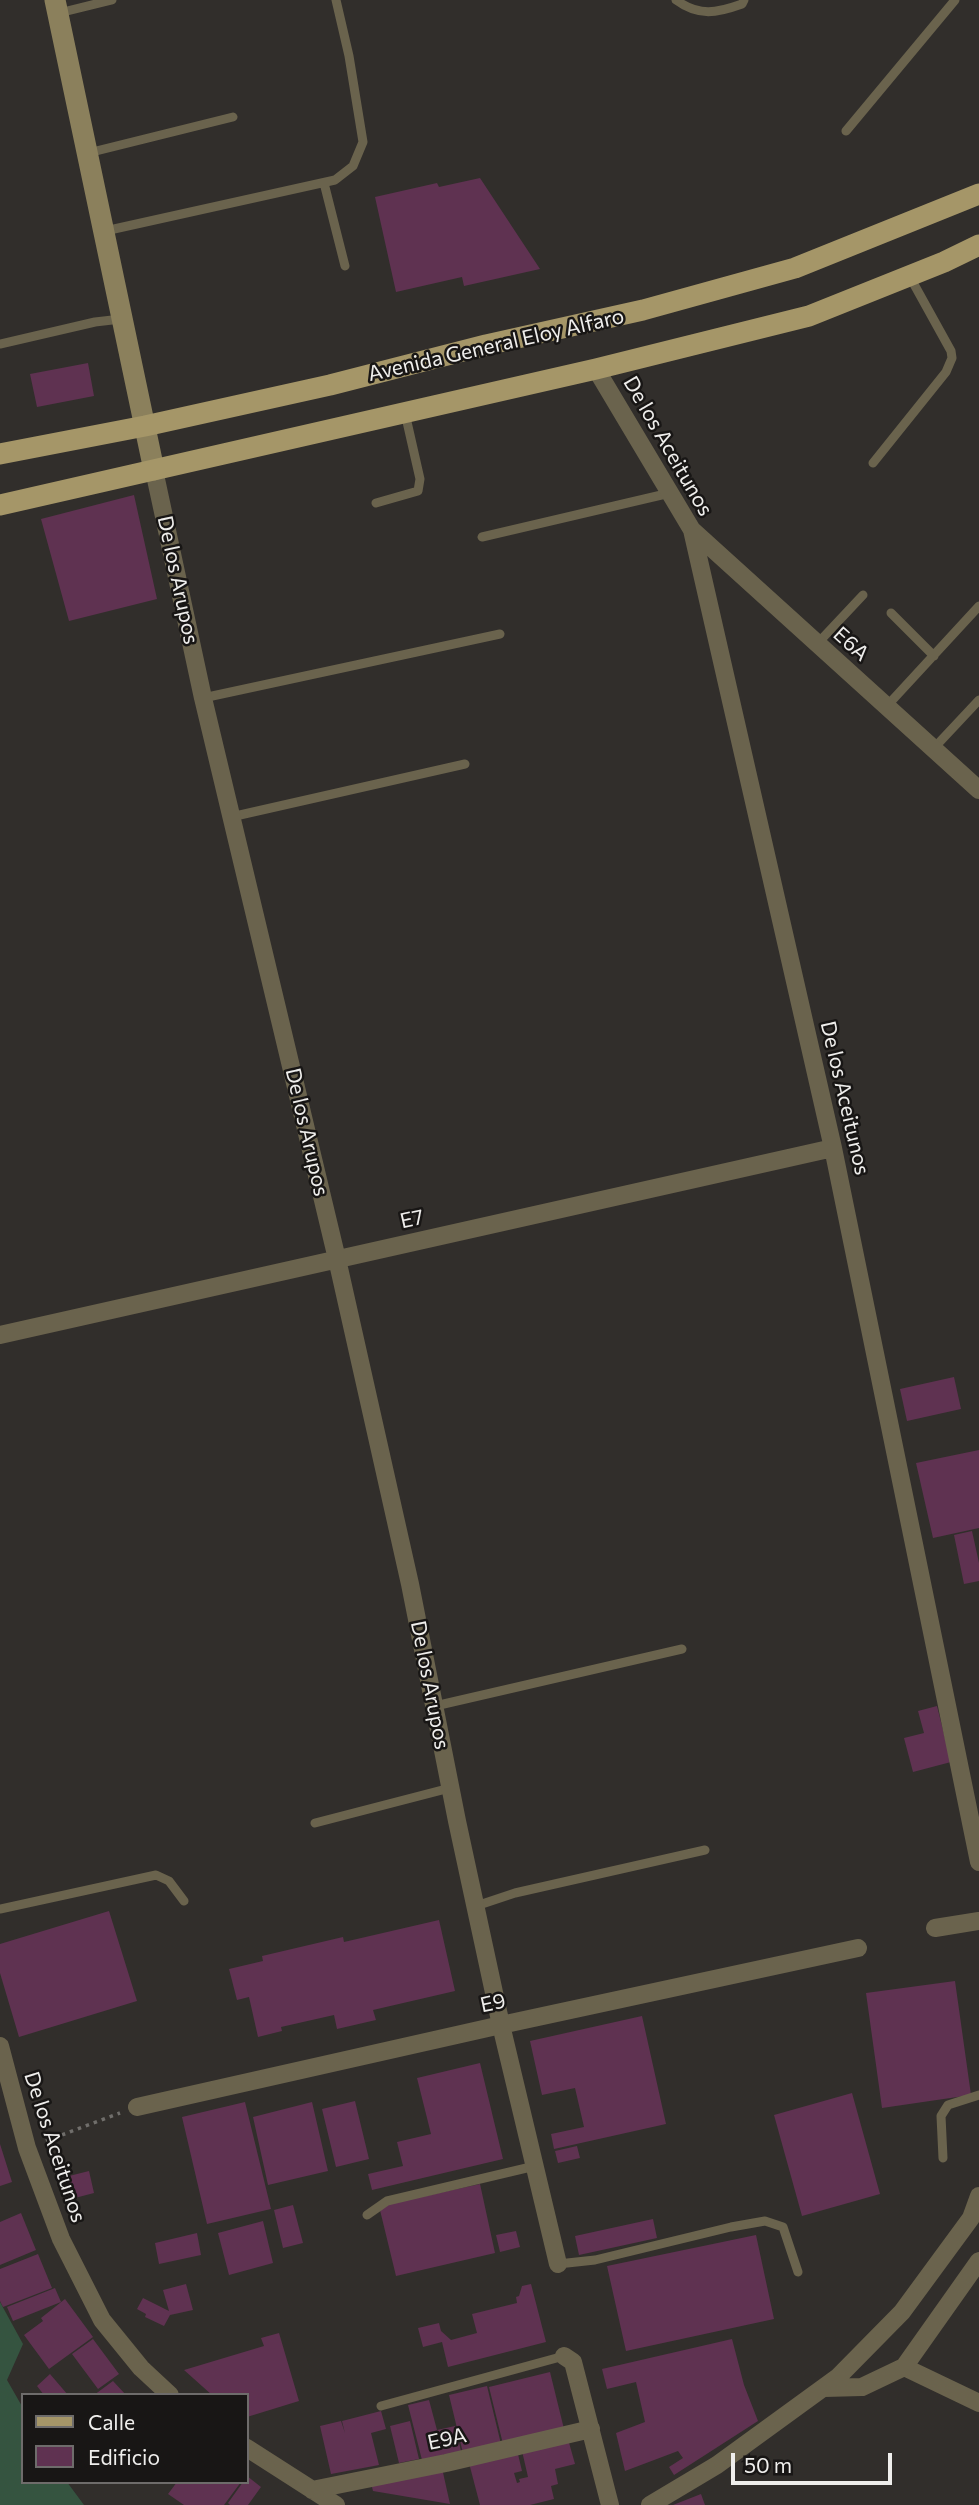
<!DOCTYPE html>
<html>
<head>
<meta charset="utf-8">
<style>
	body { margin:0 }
	#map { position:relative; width:979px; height:2505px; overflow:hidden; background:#312e2b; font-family:Commissioner,sans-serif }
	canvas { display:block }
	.legend { position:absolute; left:21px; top:2393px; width:228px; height:91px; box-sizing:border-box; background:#181615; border:2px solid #6e6c6b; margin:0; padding:9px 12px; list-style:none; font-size:21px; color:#efeeec }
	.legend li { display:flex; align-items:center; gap:14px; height:35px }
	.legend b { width:35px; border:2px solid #6e6c6b }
	.scale { position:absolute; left:731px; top:2453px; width:161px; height:32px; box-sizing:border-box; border:4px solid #efeeec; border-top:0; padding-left:9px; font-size:21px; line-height:24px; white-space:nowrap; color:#efeeec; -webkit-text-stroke:5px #181615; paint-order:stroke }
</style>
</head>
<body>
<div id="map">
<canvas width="979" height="2505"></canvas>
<ul class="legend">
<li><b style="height:9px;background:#a59668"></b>Calle</li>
<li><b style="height:19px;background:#5f3251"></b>Edificio</li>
</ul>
<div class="scale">50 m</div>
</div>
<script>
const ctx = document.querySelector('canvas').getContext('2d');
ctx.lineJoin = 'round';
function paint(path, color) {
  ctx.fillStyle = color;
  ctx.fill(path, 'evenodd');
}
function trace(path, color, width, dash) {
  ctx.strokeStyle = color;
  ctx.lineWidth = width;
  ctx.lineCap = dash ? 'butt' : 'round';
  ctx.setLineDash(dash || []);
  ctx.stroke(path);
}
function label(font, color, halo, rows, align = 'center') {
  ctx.font = font + ' Commissioner,sans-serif';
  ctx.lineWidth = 5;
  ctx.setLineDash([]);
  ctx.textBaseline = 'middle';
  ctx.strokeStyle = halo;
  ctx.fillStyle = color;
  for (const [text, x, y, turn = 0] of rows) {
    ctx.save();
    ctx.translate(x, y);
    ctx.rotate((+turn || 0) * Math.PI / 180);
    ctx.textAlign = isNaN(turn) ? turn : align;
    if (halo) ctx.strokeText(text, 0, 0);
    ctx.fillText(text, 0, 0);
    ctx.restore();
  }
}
paint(new Path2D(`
	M0,2302L23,2344L7,2380L23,2408V2482H67L84,2505H0Z`), '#355440');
paint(new Path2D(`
	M480,178L540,269L464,286L462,277L396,292L375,197L437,183L439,187Z
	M88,363L94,396L37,407L30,374Z
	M134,495L157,599L69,621L41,519Z
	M954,1377L961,1409L907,1421L900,1389Z
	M979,1450V1528L933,1538L916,1463Z
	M972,1531L979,1563V1581L964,1584L954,1535Z
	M937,1706L951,1762L913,1772L904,1738L924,1733L918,1711Z
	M109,1911L137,2001L19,2037L0,1973V1944Z
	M439,1920L455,1991L373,2010L376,2020L337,2029L334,2015L281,2027L282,2031L258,2037L249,1997L237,2000L229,1969L263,1961L262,1956L343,1937L344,1942Z
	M955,1981L971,2095L882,2108L866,1993Z
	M642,2016L666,2124L554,2149L551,2134L584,2127L575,2088L542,2095L530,2041Z
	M480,2063L503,2159L372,2190L368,2174L403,2166L397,2142L431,2134L417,2078Z
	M852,2093L880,2194L802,2216L774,2115Z
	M355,2101L369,2159L336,2167L322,2109Z
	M245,2102L271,2209L207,2224L182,2117Z
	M312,2102L328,2171L268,2185L253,2117Z
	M0,2144L12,2182L0,2186Z
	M577,2146L580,2158L558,2163L555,2151Z
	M89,2171L94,2193L71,2199L65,2177Z
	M480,2184L495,2253L396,2276L379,2206Z
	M293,2205L303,2243L283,2248L274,2210Z
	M21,2213L36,2250L0,2265V2222Z
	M653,2219L657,2238L579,2255L575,2236Z
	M263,2221L273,2263L229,2275L218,2233Z
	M516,2231L520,2247L500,2252L496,2235Z
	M197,2233L201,2255L159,2264L155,2243Z
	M756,2235L774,2319L626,2351L607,2266Z
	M38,2254L52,2288L3,2307L0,2301V2269Z
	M186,2284L193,2310L170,2315L164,2326L145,2317L146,2314L137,2309L143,2298L169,2311L163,2290Z
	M531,2284L546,2342L448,2367L442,2342L423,2347L418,2328L439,2323L441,2331L451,2340L477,2333L472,2314L517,2303L516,2297L519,2296L522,2286Z
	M55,2288L61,2302L13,2321L7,2307Z
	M65,2299L93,2337L49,2369L24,2335L43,2321L41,2318Z
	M279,2333L299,2401L247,2417V2395H212L184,2370L264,2346L261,2338Z
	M93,2339L119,2374L98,2389L72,2354Z
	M732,2339L744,2385L758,2421L674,2475L669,2467L683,2458L678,2451L625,2471L616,2433L645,2422L636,2382L607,2389L602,2369Z
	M550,2372L564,2429L503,2444L489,2387Z
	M50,2374L68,2395H44L37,2386Z
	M113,2381L126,2395H94Z
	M487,2386L501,2444L463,2453L449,2395Z
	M429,2400L437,2430L455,2426L461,2451L422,2460L408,2405Z
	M381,2411L386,2429L371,2433L379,2465L331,2474L320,2426L341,2421L345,2433L342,2421Z
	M410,2421L419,2459L399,2463L390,2426Z
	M568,2439L575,2464L555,2469L558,2484L551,2486L554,2499L530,2505H480L469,2463L517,2450L522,2471L514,2473L517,2483L520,2482L519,2479L528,2477L522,2451Z
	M442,2468L450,2504L373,2491L371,2483Z
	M247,2476L261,2487L248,2505H230L228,2503L243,2482H247Z
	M177,2482H241L224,2505H184L168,2494Z
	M701,2494L705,2505H673Z`), '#5f3251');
trace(new Path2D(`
	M46,2141L120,2113`), '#706e6b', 3.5, [3.5, 5]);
trace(new Path2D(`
	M676,0C699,17 717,13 742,4L744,0
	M59,13L112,0
	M846,131L955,0
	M88,153L233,117
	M324,183L345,266
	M105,231L335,180L353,166L363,142L349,56L336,0
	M0,344L95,322L121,319
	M873,463L946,372L952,358L951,351L910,277
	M376,503L418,491L420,479L405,413
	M482,537L670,493
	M891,613L934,656
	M817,644L863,595
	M203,698L500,634
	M886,707L979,606
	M934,748L979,700
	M231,817L465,764
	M435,1706L682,1649
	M315,1823L450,1788
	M476,1906L515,1893L705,1850
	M0,1909L156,1875L169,1881L184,1901
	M943,2158L941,2116L948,2105L979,2095
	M367,2215L387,2201L535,2166
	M558,2264L595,2260L731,2227L765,2221L783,2227L798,2272
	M381,2406L564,2356`), '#6a634d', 9);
trace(new Path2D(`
	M596,369L692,530L833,1148L979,1862
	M154,470L203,698L337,1259L410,1584L457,1821L501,2025L558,2264
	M692,530L979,790
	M0,1335L833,1148
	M935,1928L979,1921
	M0,2046L27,2148L61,2239L102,2320L141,2368L170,2395
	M137,2107L501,2025L858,1948
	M564,2356L573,2362L610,2505
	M904,2367L979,2261
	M824,2388L862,2387L904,2367L979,2403
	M247,2448L336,2505
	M312,2490L446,2463L591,2429
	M650,2505L717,2465L838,2377L902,2312L971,2218L979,2196`), '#6a634d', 18);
trace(new Path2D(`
	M55,0L154,470`), '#8b805c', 21);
trace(new Path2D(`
	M0,454L145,426L330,385L486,345L643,310L795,268L979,194
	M0,505L596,369L809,316L944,262L979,245`), '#a59668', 21);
label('21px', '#efeeec', '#181615', [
	["Avenida General Eloy Alfaro",496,345,-13],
	["De los Aceitunos",668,446,60],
	["De los Arupos",178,580,78],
	["E6A",851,644,42],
	["De los Aceitunos",845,1098,77],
	["De los Arupos",307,1132,77],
	["E7",412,1219,-13],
	["De los Arupos",430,1685,79],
	["E9",493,2003,-12],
	["De los Aceitunos",55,2147,72],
	["E9A",447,2439,-12]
]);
</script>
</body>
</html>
